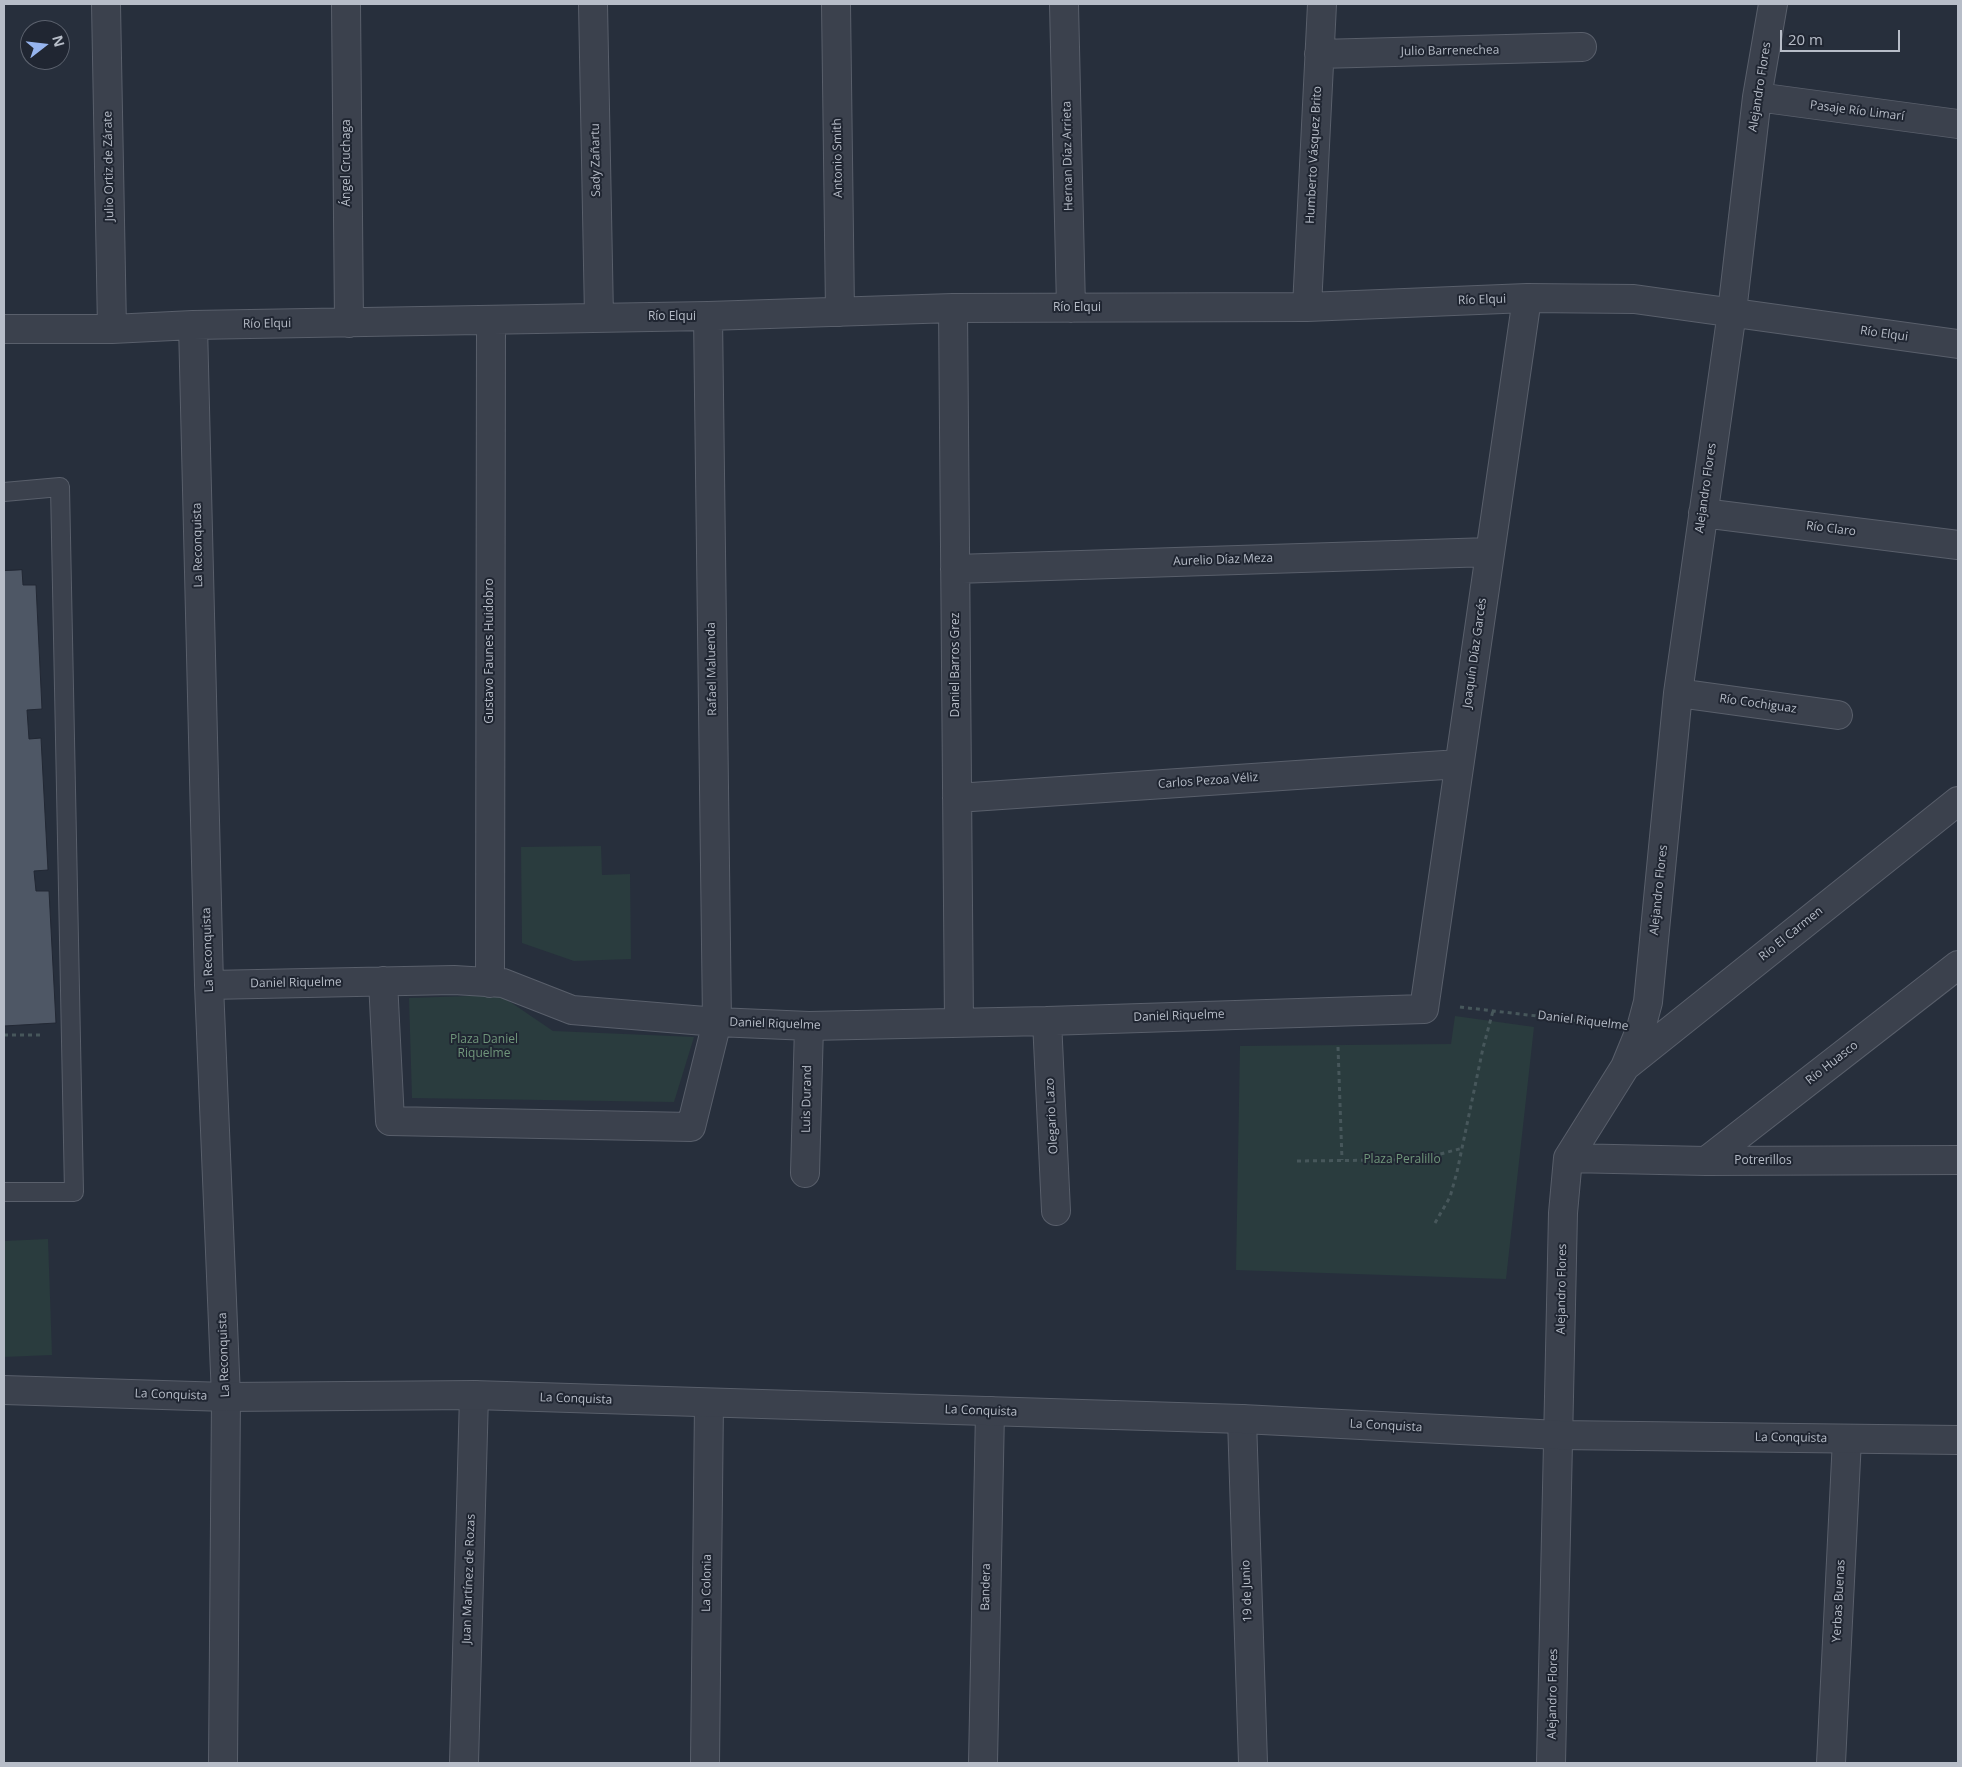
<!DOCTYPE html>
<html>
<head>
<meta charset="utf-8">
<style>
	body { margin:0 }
	#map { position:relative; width:1962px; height:1767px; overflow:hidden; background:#272f3c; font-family:"Open Sans",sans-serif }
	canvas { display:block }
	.frame { position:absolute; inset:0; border:5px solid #b7bdc8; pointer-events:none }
	.north { position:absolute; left:20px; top:20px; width:50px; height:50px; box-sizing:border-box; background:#202632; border:1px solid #5c626e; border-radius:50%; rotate:74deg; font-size:14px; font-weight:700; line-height:20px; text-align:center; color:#b7bdc8 }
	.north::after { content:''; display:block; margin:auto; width:18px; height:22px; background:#96b4ee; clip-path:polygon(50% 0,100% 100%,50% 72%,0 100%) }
	.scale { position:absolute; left:1780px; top:30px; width:120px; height:22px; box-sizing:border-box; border:2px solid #b7bdc8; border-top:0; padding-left:6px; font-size:15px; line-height:18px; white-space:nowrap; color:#b7bdc8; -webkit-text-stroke:4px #202632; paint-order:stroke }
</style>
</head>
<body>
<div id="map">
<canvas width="1962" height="1767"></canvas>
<div class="frame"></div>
<div class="north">N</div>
<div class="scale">20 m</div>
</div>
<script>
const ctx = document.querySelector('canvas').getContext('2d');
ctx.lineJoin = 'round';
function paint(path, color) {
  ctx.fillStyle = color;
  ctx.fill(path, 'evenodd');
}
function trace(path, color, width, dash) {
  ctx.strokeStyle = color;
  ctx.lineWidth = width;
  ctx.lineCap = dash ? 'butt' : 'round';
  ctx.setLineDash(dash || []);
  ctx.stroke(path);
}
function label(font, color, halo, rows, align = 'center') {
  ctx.font = font + ' "Open Sans",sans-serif';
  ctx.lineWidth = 4;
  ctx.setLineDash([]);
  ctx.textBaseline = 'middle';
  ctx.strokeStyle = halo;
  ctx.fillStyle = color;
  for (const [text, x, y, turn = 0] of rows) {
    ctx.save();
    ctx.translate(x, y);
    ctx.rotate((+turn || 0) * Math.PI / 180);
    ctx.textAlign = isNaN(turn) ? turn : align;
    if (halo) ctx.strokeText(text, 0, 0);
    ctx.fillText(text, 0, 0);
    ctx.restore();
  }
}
paint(new Path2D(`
	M601,846L602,875L630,874L631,959L574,961L522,943L521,847Z
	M500,995L553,1031L694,1037L674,1102L412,1098L409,998Z
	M1455,1016L1534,1027L1506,1279L1236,1270L1240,1046L1451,1044Z
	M48,1239L52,1355L4,1357V1241Z`), '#2a3c3e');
const building = new Path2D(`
	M22,570L23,585H36L42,709L27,710L29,739L41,738L48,870L34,871L36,891H49L56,1023L4,1026V571Z`);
paint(building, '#4e5765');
trace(building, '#222834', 1);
const service = new Path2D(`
	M4,492L60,487L74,1192H4`);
const minor = new Path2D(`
	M106,4L112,329
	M346,4L349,323
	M593,4L599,317
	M836,4L840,312
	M1064,4L1071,308
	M1319,54L1582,47
	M1757,97L1958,124
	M1307,307L1322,4
	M953,308L959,1023
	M193,325L209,985L226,1397L223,1763
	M4,329H112L193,325L708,316L953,308L1307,307L1527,298L1634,299L1958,344
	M1703,513L1958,545
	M955,569L1490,552
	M1678,693L1838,715
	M957,798L1459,764
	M383,981L390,1121L691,1127L717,1022L708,316
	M490,983L491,320
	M209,985L454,980L503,983L572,1010L717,1022L809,1026L1047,1021L1424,1009L1527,298
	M1047,1021L1056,1211
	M1626,1066L1958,801
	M1568,1158L1706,1161L1958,1160
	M1706,1161L1958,965
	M805,1173L809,1026
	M1242,1419L1253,1763
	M464,1763L474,1395
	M705,1763L709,1403
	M983,1763L990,1411
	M1551,1763L1563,1213L1568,1158L1625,1067L1641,1028L1648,1002L1678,693L1732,312L1757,97L1773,4
	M1831,1763L1847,1439`);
const tertiary = new Path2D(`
	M4,1390L226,1397L474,1395L1242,1419L1559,1435L1958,1440`);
trace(service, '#595f6b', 20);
trace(minor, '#595f6b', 30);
trace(tertiary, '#595f6b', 30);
trace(new Path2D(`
	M1460,1007L1605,1024
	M4,1035H40
	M1338,1047L1342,1160
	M1297,1161L1392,1160L1425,1158L1463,1148
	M1435,1223L1450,1197L1457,1172L1483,1048L1493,1011`), '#47575b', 3, [4, 4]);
trace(service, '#3b414d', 18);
trace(minor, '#3b414d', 28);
trace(tertiary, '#3b414d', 28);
label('12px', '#b7bdc8', '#202632', [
	["Julio Barrenechea",1450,51,-1],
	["Alejandro Flores",1760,87,-81],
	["Pasaje Río Limarí",1857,111,7],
	["Humberto Vásquez Brito",1314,155,-87],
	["Hernan Díaz Arrieta",1068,156,-91],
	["Antonio Smith",838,158,-91],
	["Sady Zañartu",596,160,-91],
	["Ángel Cruchaga",347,163,-90],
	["Julio Ortiz de Zárate",109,166,-91],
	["Río Elqui",1482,300,-2],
	["Río Elqui",1077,308],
	["Río Elqui",672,317],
	["Río Elqui",267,324,-1],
	["Río Elqui",1884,334,8],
	["Alejandro Flores",1706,488,-82],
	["Río Claro",1831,529,7],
	["La Reconquista",198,545,-91],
	["Aurelio Díaz Meza",1223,560,-2],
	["Gustavo Faunes Huidobro",490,651,-90],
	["Joaquín Díaz Garcés",1475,653,-82],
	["Daniel Barros Grez",956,665,-90],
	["Rafael Maluenda",712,669,-91],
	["Río Cochiguaz",1758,704,8],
	["Carlos Pezoa Véliz",1208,781,-4],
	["Alejandro Flores",1659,890,-84],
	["Río El Carmen",1791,934,-39],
	["La Reconquista",208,950,-92],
	["Daniel Riquelme",296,983,-1],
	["Daniel Riquelme",1179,1016,-2],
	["Daniel Riquelme",1583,1021,7],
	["Daniel Riquelme",775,1024,2],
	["Río Huasco",1832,1063,-38],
	["Luis Durand",807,1099,-89],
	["Olegario Lazo",1052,1116,-93],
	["Potrerillos",1763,1161],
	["Alejandro Flores",1562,1289,-89],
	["La Reconquista",224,1355,-92],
	["La Conquista",171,1395,2],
	["La Conquista",576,1399,2],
	["La Conquista",981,1411,2],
	["La Conquista",1386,1426,3],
	["La Conquista",1791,1438,1],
	["Juan Martínez de Rozas",469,1579,-88],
	["La Colonia",707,1583,-89],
	["Bandera",986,1587,-89],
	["19 de Junio",1247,1591,-92],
	["Yerbas Buenas",1839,1601,-87],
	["Alejandro Flores",1553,1694,-89]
]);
label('12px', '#70967b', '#202632', [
	["Plaza Daniel",484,1040],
	["Riquelme",484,1054],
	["Plaza Peralillo",1402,1160]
]);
</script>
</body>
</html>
